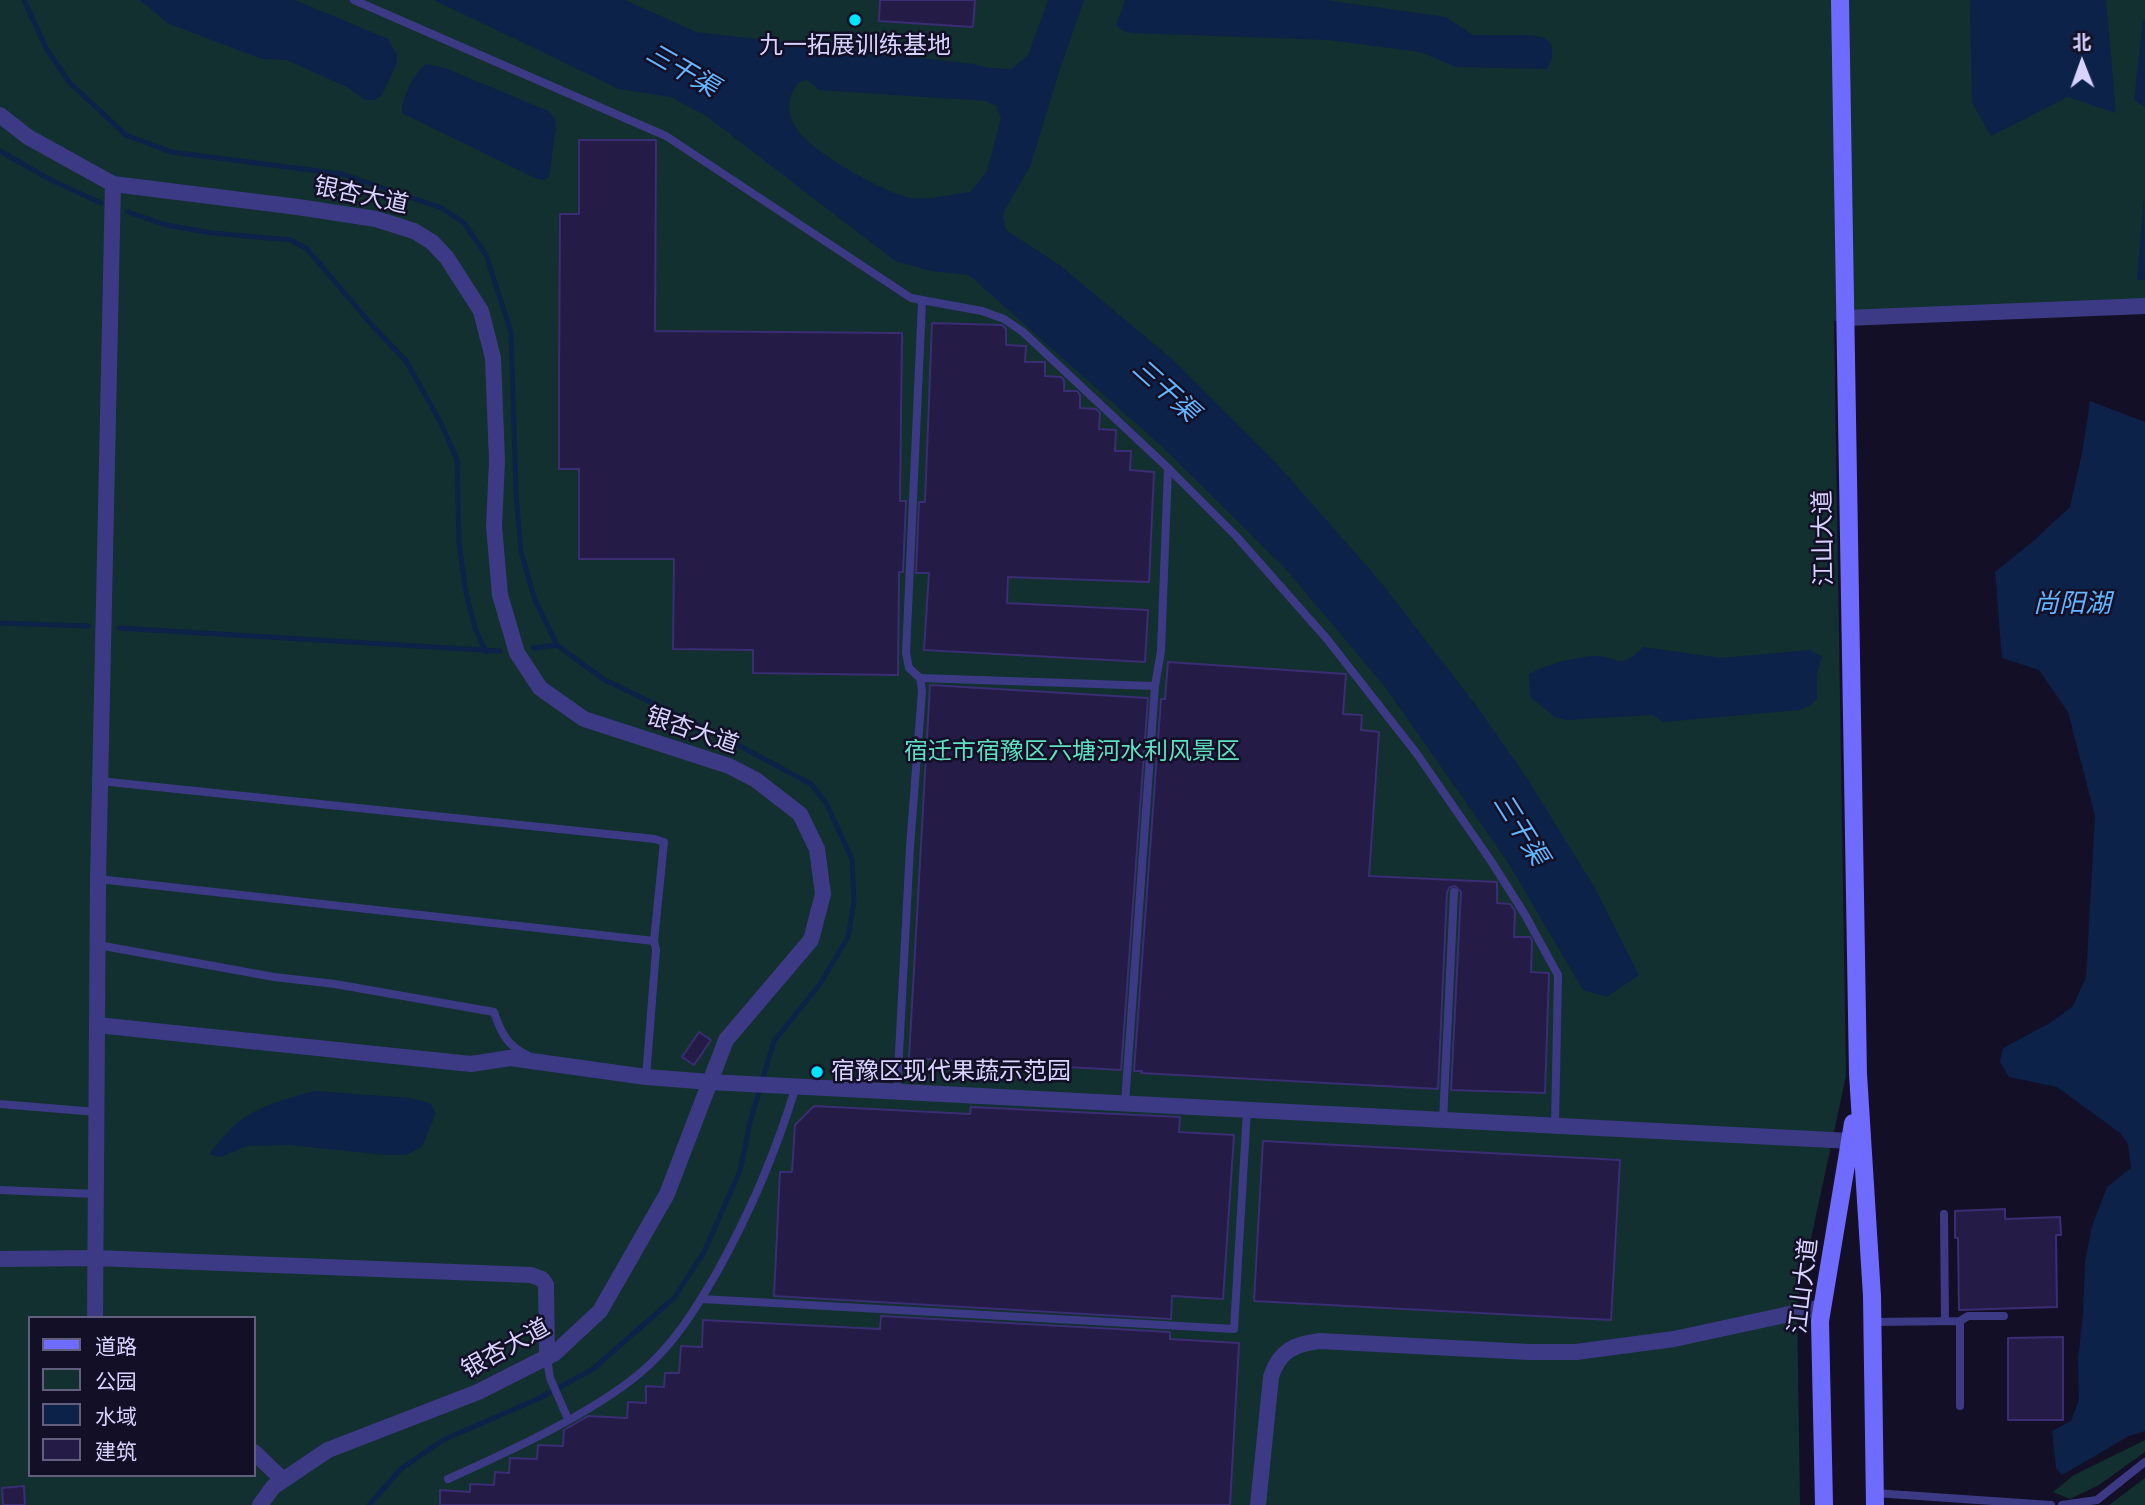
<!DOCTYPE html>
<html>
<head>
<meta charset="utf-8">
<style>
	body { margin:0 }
	#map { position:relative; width:2145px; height:1505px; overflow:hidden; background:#130f26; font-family:"Open Sans","Noto Sans SC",sans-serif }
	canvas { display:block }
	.legend { position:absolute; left:28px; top:1316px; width:228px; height:161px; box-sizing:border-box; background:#130f26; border:2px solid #625e7d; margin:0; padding:9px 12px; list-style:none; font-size:21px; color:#d9d4ff }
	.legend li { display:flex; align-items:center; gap:14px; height:35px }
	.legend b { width:35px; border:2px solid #625e7d }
	.north { position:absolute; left:2047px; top:28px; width:70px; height:70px; -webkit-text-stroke:5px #130f26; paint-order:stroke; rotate:359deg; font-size:19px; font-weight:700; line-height:28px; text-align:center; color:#d9d4ff }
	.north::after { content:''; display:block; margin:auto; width:24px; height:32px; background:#d9d4ff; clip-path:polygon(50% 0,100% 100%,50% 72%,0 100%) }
</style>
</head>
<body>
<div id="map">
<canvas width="2145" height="1505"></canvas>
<ul class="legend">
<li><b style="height:9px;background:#6f6bff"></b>道路</li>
<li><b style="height:19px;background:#12302f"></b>公园</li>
<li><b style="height:19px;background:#0c2248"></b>水域</li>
<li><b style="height:19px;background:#241b47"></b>建筑</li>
</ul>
<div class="north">北</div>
</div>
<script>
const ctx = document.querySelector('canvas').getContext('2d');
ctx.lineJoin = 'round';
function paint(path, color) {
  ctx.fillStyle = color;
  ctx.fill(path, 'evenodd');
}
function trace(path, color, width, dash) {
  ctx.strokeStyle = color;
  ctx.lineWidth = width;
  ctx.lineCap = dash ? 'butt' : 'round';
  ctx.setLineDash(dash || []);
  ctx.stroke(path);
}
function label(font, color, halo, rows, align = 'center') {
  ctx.font = font + ' "Open Sans","Noto Sans SC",sans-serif';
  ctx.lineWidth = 5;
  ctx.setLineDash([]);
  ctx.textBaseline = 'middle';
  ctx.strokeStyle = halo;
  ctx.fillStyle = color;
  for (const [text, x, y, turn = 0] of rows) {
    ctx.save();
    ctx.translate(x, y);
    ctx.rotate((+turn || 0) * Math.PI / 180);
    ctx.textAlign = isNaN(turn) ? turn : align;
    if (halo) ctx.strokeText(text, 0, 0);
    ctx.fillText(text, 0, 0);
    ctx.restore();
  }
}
paint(new Path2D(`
	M0,0H2145V313L1834,321L1846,1076L1797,1304L1800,1505H0ZM30,1318H254V1475H30Z
	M2145,1440V1452L2099,1485L2070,1499L2053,1492L2074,1475Z
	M2145,1478V1505H2109Z`), '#12302f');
paint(new Path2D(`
	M140,0H295L388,39L397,55V63L382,95L374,100H365L347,87L287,60L262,59L167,23Z
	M434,0H625L696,32L973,64L989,68L1012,69L1028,55L1048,0H1084L1059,72L1030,167L1005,209L1003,219L1006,230L1061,266L1172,359L1278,465L1380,581L1475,704L1525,775L1595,888L1639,975L1607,997L1583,990L1507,861L1385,687L1284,567L1159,444L969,275L931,271L895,261L705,115L670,97L619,89ZM807,80L819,90L986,101L996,106L1001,118L987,171L970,192C954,194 926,201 911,198C884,193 810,151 796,128C786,112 787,97 798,83Z
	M1125,0H1325L1446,17L1473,35H1531L1545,38L1552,45V59L1547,69L1456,67L1420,52L1329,40L1132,33L1123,31L1116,25Z
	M1970,0H2106L2116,113L2068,97L1991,136L1972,103Z
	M2143,20L2145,21V107L2134,100Z
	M426,64L445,68L548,111L555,118L556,127L549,177L544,180L535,178L402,113C402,97 413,74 426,64Z
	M2144,196L2145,280H2137Z
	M2090,401L2145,422V1431L2129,1436L2062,1475L2056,1468L2052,1431L2071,1421L2079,1400L2078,1359L2083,1314L2085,1261L2092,1226L2107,1187L2131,1168L2128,1144L2120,1133L2057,1087L2009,1077L2000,1062L2003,1048L2050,1023L2073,1006L2086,977L2095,816L2068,712L2039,670L2002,658L1995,572L2032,542L2070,507L2082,453Z
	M1643,647L1721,658L1810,650L1822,657L1817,673V699L1811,705L1800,710L1663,722L1653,715L1566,720L1555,717L1530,697L1529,674C1547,664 1572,658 1593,656C1619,655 1618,673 1643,647Z
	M315,1091L410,1098L430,1103L436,1113L422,1147L406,1155H387L289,1145L247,1146L221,1157L209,1154C220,1141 231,1126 245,1117C265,1104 292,1097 315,1091Z`), '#0c2248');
trace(new Path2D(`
	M24,0L47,50L70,83L126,135L171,152L342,174L442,208L464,223L486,255L511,332L516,493L521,552L535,600L557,645L603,679L723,737L811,784L826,803L852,859L854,901L848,937L820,984L774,1041L750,1122L740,1171L704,1252L674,1298L593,1369L540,1398L443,1440L401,1469L369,1505
	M0,151L51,180L101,203
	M128,212L166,225L212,233L291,240L307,249L371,324L406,361L441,423L457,460L459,543L466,593L475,628L486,652
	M0,623L89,626
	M119,628L500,651
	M533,648L557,645`), '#0c2248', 5);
const building = new Path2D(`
	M880,0H975L973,27L879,21Z
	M579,140H656L655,331L902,333L900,501H906L903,572H899L898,675L753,673V650L673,649L674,559H579V469H559V378L560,214H579Z
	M932,323L1002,325L1006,329V345L1026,346L1025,362H1045V376L1061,377L1064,380V391H1077L1080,395V408L1096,409L1100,413L1099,429L1116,430L1115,451H1131L1130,470L1154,472L1149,582L1008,577L1007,603L1148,610L1145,662L924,650L929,573H916L919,502H925Z
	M1168,662L1346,674L1343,714L1362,715L1361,730L1379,732L1369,876L1497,882V903L1510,904L1515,911L1514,937H1530L1532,941L1531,972L1549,973L1545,1093L1451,1090L1461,892L1455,886L1450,887L1447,892L1438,1089L1141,1073L1142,1071H1134L1161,699H1165Z
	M930,685L1148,698L1121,1070L909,1058Z
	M699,1032L711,1040L694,1065L682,1057Z
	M814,1106L970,1114L971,1107L1180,1117L1179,1132L1234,1135L1223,1299L1172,1296L1171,1319L774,1296L780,1172H792L795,1125Z
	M1263,1141L1620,1160L1611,1320L1254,1301Z
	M2005,1209V1219L2060,1217L2061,1235H2056L2057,1307L1959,1310L1958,1238H1955V1211Z
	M881,1316L1170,1332V1339L1239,1343L1230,1505H440V1490L470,1492V1484L494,1485L495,1472L509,1473L510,1458L537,1459L538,1445L563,1446L564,1430L588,1416L627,1418L628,1402L646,1403V1386L664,1387L665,1373H679L681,1346L702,1347L703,1320L880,1329Z
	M2063,1337V1420H2008V1338Z
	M24,1486L25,1505H3L2,1488Z`);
paint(building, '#241b47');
trace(building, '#3b2d73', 2);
trace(new Path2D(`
	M354,0L666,136L911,298L982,311L1004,319L1023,332L1168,468L1236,536L1327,639L1417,754L1491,861L1524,913L1558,975L1555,1125
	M920,678L1155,686
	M100,781L655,839L664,842L654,941
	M98,879L654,941L656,950L646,1077
	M98,945L274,977L335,984L494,1012C500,1031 508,1047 527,1055
	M897,1091L910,847L922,691L920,678L909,668L906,653L922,302
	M1125,1103L1155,686L1161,651L1168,468
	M0,1104L96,1112
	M1443,1120L1454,892
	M0,1190L95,1194
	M1944,1214L1945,1321
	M702,1299L1234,1329L1247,1110
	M1960,1321L1968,1316H2004
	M1872,1322L1960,1321V1406
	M547,1358L550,1378L568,1419
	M448,1479C508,1452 589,1415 639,1374C673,1346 695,1310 717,1272C750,1213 776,1152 796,1086
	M1875,1493L2051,1505
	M2062,1505L2097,1500L2145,1462`), '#3d3a85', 8);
trace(new Path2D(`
	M0,115L28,137L113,184L298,207L376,219L414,231L432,242L447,258L481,311L493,358L497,461L494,526L500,595L517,653L540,688L584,719L729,766L756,780L800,814L817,849L823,894L811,940L726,1040L667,1194L600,1311L555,1353L478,1392L328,1450L273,1487L260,1505
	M1845,318L2145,306
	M97,1025L471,1064L510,1058L646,1077L710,1082L1851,1141
	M0,1259L95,1258L531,1275L542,1279L546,1285L547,1358
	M95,1318L98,879L113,184
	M254,1452L283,1480
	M1258,1505L1271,1377C1279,1351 1294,1344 1320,1341L1528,1352H1576L1674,1339L1822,1307`), '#3d3a85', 16);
trace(new Path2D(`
	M1840,0L1858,1074L1872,1296L1875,1505
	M1824,1505L1820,1321L1853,1123`), '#6f6bff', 18);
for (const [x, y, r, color] of [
	[855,20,7,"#00e5ff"],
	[817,1072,7,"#00e5ff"]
]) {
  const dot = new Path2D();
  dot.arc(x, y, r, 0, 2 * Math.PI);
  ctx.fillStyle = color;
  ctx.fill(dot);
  trace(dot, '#130f26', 2.5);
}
label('24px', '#d9d4ff', '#130f26', [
	["九一拓展训练基地",855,46],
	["宿豫区现代果蔬示范园",831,1072,"left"]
]);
label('24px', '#d9d4ff', '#130f26', [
	["银杏大道",361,196,12],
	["江山大道",1824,538,-91],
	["银杏大道",692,731,19],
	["江山大道",1804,1286,-83],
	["银杏大道",506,1349,-29]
]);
label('24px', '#5fe0c0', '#130f26', [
	["宿迁市宿豫区六塘河水利风景区",1072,752]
]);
label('italic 26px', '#62b6ff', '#130f26', [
	["三干渠",682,71,30],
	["三干渠",1165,391,42],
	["尚阳湖",2072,605],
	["三干渠",1520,830,58]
]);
</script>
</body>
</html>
